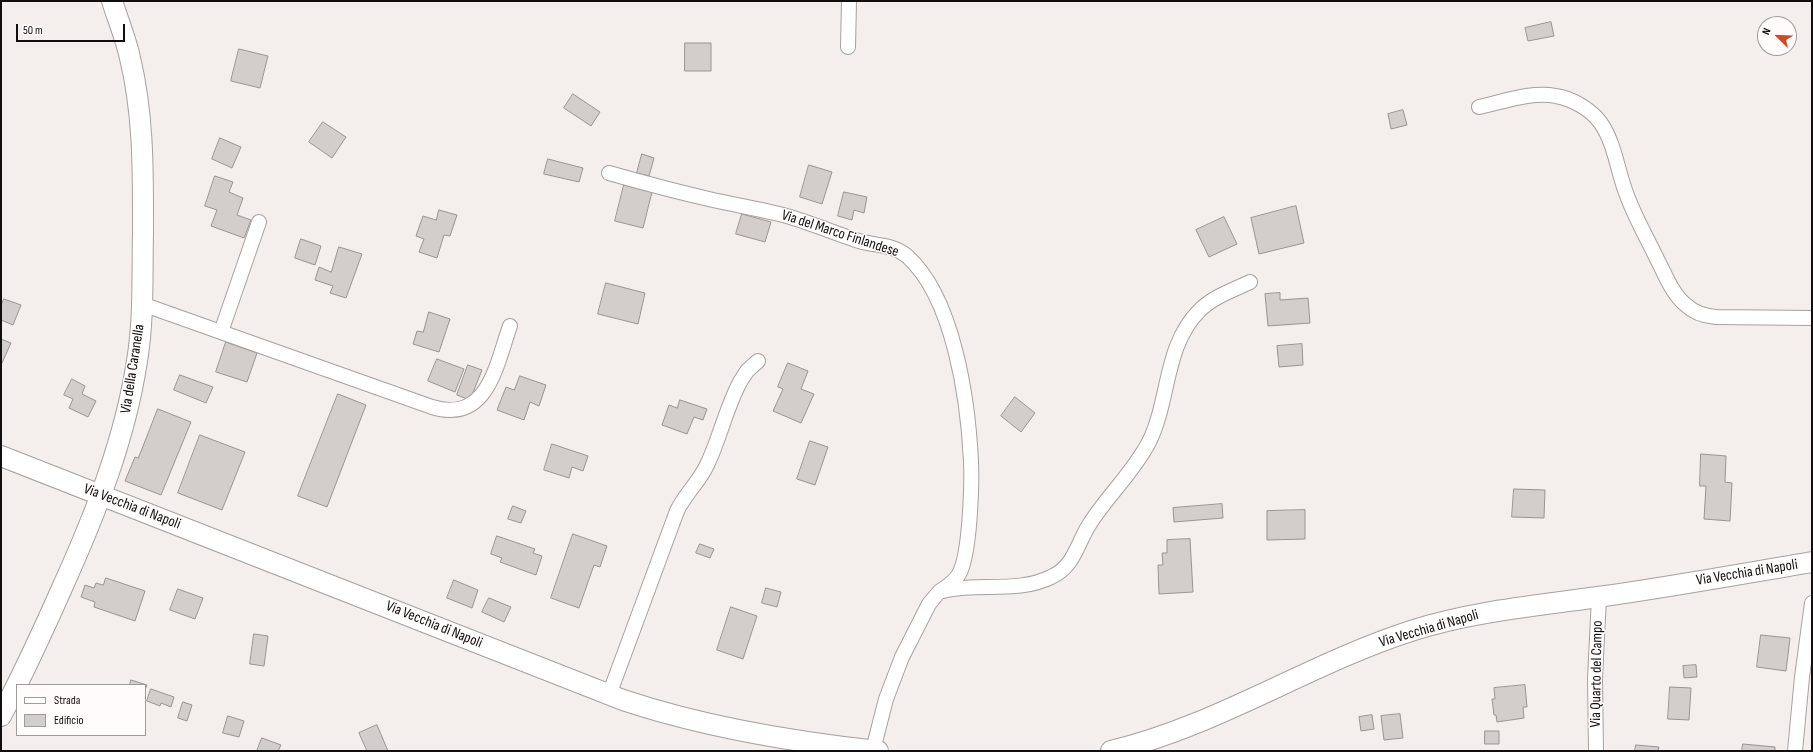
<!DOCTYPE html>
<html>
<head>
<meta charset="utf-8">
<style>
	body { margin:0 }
	#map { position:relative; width:1813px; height:752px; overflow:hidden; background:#f4eeec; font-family:"Sofia Sans Condensed",sans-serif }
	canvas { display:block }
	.frame { position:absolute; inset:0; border:2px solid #100e0e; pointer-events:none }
	.legend { position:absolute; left:16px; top:684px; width:130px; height:52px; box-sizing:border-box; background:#fffcfb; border:1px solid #9f9d9c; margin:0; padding:5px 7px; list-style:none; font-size:12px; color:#100e0e }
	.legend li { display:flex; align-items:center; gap:8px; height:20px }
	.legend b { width:20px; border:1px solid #9f9d9c }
	.north { position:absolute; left:1757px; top:16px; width:40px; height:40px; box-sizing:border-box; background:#fffcfb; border:1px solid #9f9d9c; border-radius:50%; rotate:293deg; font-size:11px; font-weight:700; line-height:16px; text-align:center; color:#100e0e }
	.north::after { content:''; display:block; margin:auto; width:14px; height:18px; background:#d14820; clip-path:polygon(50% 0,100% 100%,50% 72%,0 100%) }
	.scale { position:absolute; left:16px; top:24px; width:109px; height:18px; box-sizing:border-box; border:2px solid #100e0e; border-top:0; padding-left:5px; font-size:12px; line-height:14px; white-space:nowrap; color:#100e0e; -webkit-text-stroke:3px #fffcfb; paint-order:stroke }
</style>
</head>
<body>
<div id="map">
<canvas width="1813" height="752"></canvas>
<div class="frame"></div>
<ul class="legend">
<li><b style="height:5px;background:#fff"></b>Strada</li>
<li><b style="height:11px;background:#d3cdcb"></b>Edificio</li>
</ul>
<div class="north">N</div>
<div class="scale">50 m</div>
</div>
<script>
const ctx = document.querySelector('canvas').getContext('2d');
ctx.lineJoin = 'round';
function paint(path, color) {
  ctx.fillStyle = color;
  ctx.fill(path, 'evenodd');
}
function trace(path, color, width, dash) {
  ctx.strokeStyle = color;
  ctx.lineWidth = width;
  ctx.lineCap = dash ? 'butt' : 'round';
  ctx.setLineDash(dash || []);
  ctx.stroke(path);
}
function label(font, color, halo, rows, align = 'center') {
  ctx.font = font + ' "Sofia Sans Condensed",sans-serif';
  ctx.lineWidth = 3;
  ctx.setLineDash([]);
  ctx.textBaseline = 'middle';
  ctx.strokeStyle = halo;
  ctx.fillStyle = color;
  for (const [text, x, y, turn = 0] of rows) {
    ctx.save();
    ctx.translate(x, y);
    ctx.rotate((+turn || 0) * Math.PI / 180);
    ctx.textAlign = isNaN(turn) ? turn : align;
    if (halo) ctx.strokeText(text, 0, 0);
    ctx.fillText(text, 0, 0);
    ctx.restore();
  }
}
const building = new Path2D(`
	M1551,22L1554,36L1528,41L1525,28Z
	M685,43H711V71H685Z
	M239,49L268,56L260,88L231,81Z
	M573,94L600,112L591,126L564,108Z
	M1403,110L1407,125L1391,129L1388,114Z
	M323,122L346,137L332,158L309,142Z
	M220,138L241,147L232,168L212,159Z
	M642,154L654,158L649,176L637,173Z
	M548,159L583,168L579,182L544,174Z
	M809,165L832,172L822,204L800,197Z
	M215,176L233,182L229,192L243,198L237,215L251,220L244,238L211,226L217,210L205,206Z
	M624,185L652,192L643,228L615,221Z
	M844,192L867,197L864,213L854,210L852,220L838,216Z
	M1296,206L1304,243L1259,254L1251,218Z
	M439,210L457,215L450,236L444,235L437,258L419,252L424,239L416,236L423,216L436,220Z
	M742,214L771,222L765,242L736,234Z
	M1224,217L1237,244L1209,257L1196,230Z
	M301,239L321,246L315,265L295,258Z
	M339,247L362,254L346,298L330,293L333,286L315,280L319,267L331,272Z
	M606,283L645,293L638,324L598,314Z
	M1280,293V300L1308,298L1310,323L1268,326L1265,294Z
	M4,299L21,305L13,325L1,320V306Z
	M429,312L450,319L439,352L413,344L417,331L423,332Z
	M1,339L11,343L1,365Z
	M226,342L257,353L247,382L216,372Z
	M1302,344L1303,365L1279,367L1277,346Z
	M437,359L464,369L455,392L428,381Z
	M788,363L808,371L801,389L814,394L801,423L773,411L783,389L778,387Z
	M468,365L482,370L470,400L457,395Z
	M180,375L213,387L206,403L174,390Z
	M520,376L546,385L539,406L530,402L524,420L497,410L506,387L514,390Z
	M72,379L85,386L82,394L96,401L88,417L69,408L73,399L64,395Z
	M338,394L366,405L327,507L298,496Z
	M1015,397L1035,413L1021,432L1001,416Z
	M680,400L707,409L703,420L694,417L687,434L662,425L669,405L677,408Z
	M158,409L191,422L161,495L125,481L135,457L138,458Z
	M200,435L245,452L222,510L178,493Z
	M810,441L828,447L815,485L797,479Z
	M552,444L588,456L583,471L572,467L569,478L544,470Z
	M1701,454L1726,456L1725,482L1732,483L1730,521L1704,519L1706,486H1700Z
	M1514,489L1545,490L1544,518L1512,517Z
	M1222,504L1223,518L1174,522L1173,508Z
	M513,506L526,511L521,523L508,519Z
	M1305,510V539L1267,540V511Z
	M573,534L607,546L600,567L594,565L579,608L551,598Z
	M497,536L535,549L533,553L542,556L536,575L500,562L502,558L491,554Z
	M1190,539L1193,592L1159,594L1158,565H1163L1162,553H1167V540Z
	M700,544L714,549L710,558L696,553Z
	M106,578L145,591L135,621L94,607L95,602L81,597L85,585L94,588L96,583L103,585Z
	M454,580L478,590L472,608L447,598Z
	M766,588L781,592L777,607L762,603Z
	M178,589L203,598L195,619L170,610Z
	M489,598L511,607L504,622L482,612Z
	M731,607L757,616L743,659L717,650Z
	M254,634L268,636L264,666L250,664Z
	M1761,635L1790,638L1786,671L1757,667Z
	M1696,665L1697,677L1684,678L1683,666Z
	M131,680L147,685L145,690V685H130Z
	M1525,685L1527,707H1523L1524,718L1497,722L1496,715H1494L1492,699H1495L1494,688Z
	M1670,687L1691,688L1689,720L1668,719Z
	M151,689L174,697L171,707L161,703L160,706L147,701Z
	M183,702L192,705L187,721L178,718Z
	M1400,714L1403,738L1384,740L1381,716Z
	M1372,715L1374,729L1361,731L1359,717Z
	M228,716L244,721L239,737L223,733Z
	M377,725L388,751H367L359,733Z
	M1485,731H1499V744H1485Z
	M262,738L281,745L278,751H257Z
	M1743,744L1775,747V751H1742Z
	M1636,745L1659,747L1658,751H1635Z`);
paint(building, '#d3cdcb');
trace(building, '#999392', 1);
const street = new Path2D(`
	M848,47L849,1
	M1479,107C1503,102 1531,91 1556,96C1573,99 1590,109 1600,122C1614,141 1617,168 1625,190C1633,214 1646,236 1657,259C1665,274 1672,294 1686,305C1694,313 1705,316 1716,317L1812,318
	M609,173C644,183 678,192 713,200C736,205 760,209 783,215C809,222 834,233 859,241C876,246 893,244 907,256C954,298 968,400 971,461C972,485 970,555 959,574C955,582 946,587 939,592
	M142,304L432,407C488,424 496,365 510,326
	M221,332L259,222
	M609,695L677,511C685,494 699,482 707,465C720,438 726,408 740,382L747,371L758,361
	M873,750L886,699L902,657L929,604L939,592L947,590C981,583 1019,593 1051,577C1074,567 1077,544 1089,525C1107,496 1133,473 1149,442C1170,400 1164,345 1200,310C1213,297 1233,290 1250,282
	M1596,751L1595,679L1599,597
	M1795,751L1802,677L1812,603`);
const secondary = new Path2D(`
	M1,456L623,700C704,727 794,742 878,751
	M1,716C23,674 43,631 62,588C95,515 125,440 137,361C144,319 142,276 143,233C143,174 144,116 130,58C126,39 118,20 112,1
	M1111,751C1217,726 1310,663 1414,630C1474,611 1536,606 1598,597C1670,587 1741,574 1812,562`);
trace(street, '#a7a19f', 16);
trace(secondary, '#a7a19f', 22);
trace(street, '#fff', 14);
trace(secondary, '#fff', 20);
label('15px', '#100e0e', '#fffcfb', [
	["Via del Marco Finlandese",840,234,18],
	["Via della Caranella",133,369,-81],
	["Via Vecchia di Napoli",132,507,21],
	["Via Vecchia di Napoli",1747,573,-9],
	["Via Vecchia di Napoli",434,625,22],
	["Via Vecchia di Napoli",1429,629,-16],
	["Via Quarto del Campo",1597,674,-89]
]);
</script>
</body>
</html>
